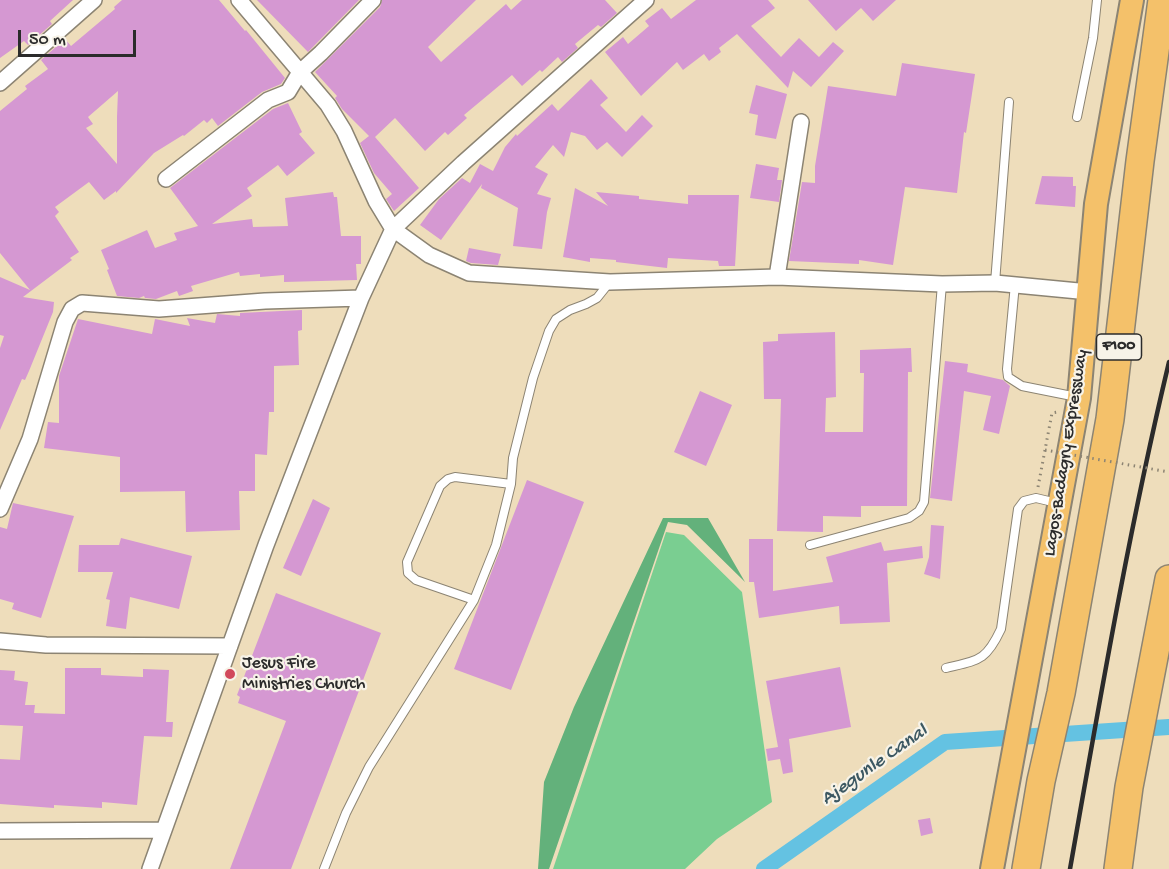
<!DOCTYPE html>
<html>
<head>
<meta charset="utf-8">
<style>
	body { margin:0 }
	#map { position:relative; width:1169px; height:869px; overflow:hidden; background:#edb; font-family:"Gochi Hand",sans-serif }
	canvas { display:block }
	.scale { position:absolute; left:18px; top:30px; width:118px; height:27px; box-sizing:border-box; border:3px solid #2b2b2b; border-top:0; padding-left:8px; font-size:18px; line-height:21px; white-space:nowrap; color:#2b2b2b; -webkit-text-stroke:4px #f7f3e8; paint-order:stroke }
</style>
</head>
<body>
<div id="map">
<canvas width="1169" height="869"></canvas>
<div class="scale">50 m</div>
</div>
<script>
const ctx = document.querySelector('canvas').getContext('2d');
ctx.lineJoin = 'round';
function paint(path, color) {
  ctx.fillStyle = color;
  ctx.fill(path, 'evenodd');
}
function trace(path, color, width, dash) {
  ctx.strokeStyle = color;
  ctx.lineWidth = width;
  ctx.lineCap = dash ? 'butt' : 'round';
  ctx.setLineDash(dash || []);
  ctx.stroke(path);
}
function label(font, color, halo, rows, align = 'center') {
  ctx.font = font + ' "Gochi Hand",sans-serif';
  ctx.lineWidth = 4.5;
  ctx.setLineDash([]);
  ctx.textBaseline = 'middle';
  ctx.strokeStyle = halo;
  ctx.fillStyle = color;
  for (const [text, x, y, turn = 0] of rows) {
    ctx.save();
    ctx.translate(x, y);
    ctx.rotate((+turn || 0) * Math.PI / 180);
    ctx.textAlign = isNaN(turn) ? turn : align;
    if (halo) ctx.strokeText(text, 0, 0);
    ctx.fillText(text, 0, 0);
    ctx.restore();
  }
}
paint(new Path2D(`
	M666,532L684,535L742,592L772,802L717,839L685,869H553Z`), '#7ace91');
paint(new Path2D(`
	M663,518H708L745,582L687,525L668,522L549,869H538L544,782L574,707Z`), '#63b17b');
trace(new Path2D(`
	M764,869L945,742L1169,727`), '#64c2e2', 16);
paint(new Path2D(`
	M0,0H73L50,21L52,24L28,45L24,41L0,58Z
	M122,0H219L245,31L246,30L285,78L281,84L262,92L218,126L212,118L207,123L204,120L184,136L183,135L154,153L116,193V191L104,200L89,182L55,207L59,212L55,216L79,252L70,258L72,260L23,297L54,302L53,312L29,371L25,380L22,379L0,430V348L4,336L0,335V277L30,290L0,253V111L27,89L25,86L48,69L41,60L65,39L71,46L115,9L114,7ZM118,91L117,117V164L86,128L93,124L88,117Z
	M257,0H359L308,52Z
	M382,0H476L428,47L441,62L506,4L511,10L522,0H605L617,13L601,27L598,25L575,44L578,48L562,62L558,57L542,72L540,70L522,86L512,75L464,115L467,118L448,135L445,132L425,151L395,118L375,137L419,188L394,211L386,199L392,194L374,173L360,143L369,136L342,109L335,98L337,96L315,72L380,7Z
	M696,0H768L775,8L751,26L781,57L799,38L819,57L833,42L844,51L811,87L793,71L788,88L737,34L719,48L721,52L709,61L704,54L683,70L677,62L641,96L605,52L623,37L628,44L649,26L645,21L662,8L671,19Z
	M808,0H896L873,21L861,8L836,31Z
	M902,63L975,74L966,133L964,132L957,193L905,187L893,265L859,260V264L789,261L802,182L815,183V166L828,86L896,96Z
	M591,79L608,98L600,105L626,132L642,115L653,126L622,157L607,142L597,150L585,136L571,132L564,157L553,145L535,167L548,174L537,194L551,198L547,212L542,249L513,246L518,208L481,188L482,184L441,240L420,225L439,199L462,178L470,183L480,164L493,171L505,147L516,134L517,136L552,104L558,111Z
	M756,85L787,94L776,139L755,135L758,115L749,113Z
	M288,103L302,132L299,134L315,153L287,176L278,165L247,188L252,196L212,224L252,219L253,227L288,226L285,198L333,192L334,197H337L341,236H361V264H356L357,280L284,282V275L260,277V274L240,276L239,272L191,286L193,291L179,296L177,291L156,299L145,298L144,296L139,298L117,296L107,270L109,269L101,250L147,230L155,248L177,240L174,233L198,226L170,188L273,109Z
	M756,164L779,168L777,180H782L779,202L750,198Z
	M1042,176L1073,177V186H1076L1075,207L1035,204Z
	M575,188L608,206L596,192L639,196V199L688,204V195H739L735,266H719L718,261L668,258L667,268L616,262V260L590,258V262L563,257Z
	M469,248L501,254L498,265L471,263L466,261Z
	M302,310V330L298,331L299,365L274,366V412H269L267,455L255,454V491H239L240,530L186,532L185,491L120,492V457L44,448L48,422L59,423V376L78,319L152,334L155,319L190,326L187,318L215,323L217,314L240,316V313Z
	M835,332L836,397L826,398L825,432H863L864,373H860V350L911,348L912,372H908L907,506H861V517L823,516V532L777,531L781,399H764L763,342L778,341V334Z
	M945,361L968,364L967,372L1003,380L1010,386L999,434L983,430L991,396L964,391L952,501L930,498Z
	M700,391L732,405L706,466L674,452Z
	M527,480L584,502L511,690L454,669Z
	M313,499L330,508L301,576L283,568Z
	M13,503L74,516L41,618L12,609L14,603L0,599V527L7,529Z
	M931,525L944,526L940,579L924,574L929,557Z
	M121,538L192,556L179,609L130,597L126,629L106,626L110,600L106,599L113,572H78L79,545H119Z
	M749,539H773V591L833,582L826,557L881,542L884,551L922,546L923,558L887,563L890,622L840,624L839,606L759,618L754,582H749Z
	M276,593L381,633L291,869H230L286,721L238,703L240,697L237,695Z
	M840,667L851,727L789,739L793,772L783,774L780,759L768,761L766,749L778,747L766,681Z
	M65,668H101V675L143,677V669L169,670L166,722H173L172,737L144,736L137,805L102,802V808L54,805V808L0,804V759L20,760L23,726L0,725V670L15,671L14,680L28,682L25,705H35L34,713L65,714Z
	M930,818L933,833L921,836L918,820Z`), '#d598d2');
const service = new Path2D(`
	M1077,117L1093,38L1097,0
	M995,283L1009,102
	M1015,284L1007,369L1008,377L1022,386L1077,397
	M810,545L909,518L919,511L924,502L942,284
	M474,600L416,580L408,573L407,562L440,486L448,479L455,477L511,484
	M946,668C979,660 986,661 1001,629L1018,509L1024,501L1036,498L1057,503
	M324,869L346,813L369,767L474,600L496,545L511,484L513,458L533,378L549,331L556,319L570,310L586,304L597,298L609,283`);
const minor = new Path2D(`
	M239,0L328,105L344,131L376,201L393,229L429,255L469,273L610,282L777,277L942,284L995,283L1089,292
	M0,83L94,0
	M166,179L268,100L288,92L300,72L321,53L373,0
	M777,277L801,122
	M0,509L30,439L65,322L72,309L82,303L159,309L265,301L361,298
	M0,641L46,645L230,646
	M0,831L164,830
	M150,869L266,545L361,298L393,229L463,163L646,0`);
const primary = new Path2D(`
	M992,869L1079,398L1096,204L1132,0`);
const motorway = new Path2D(`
	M1026,869L1041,781L1061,693L1110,419L1140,161L1162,0
	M1118,869L1129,787L1169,579`);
trace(service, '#8c8473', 10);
trace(minor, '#8c8473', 18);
trace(primary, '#8c8473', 26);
trace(motorway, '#8c8473', 30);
trace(new Path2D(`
	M1038,487L1052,413L1058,412`), '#8c8473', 3, [1.5, 4.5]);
trace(service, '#fff', 8);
trace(minor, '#fff', 15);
trace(primary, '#f4c16a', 22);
trace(motorway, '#f4c16a', 27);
trace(new Path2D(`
	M1070,869C1100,699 1129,529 1169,362`), '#2b2b2b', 4.5);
trace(new Path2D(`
	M1045,450L1169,472`), '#8c8473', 3, [1.5, 4.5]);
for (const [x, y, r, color] of [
	[230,674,6,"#d1495b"]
]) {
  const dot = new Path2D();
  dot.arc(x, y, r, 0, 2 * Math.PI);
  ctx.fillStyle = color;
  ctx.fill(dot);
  trace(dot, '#f7f3e8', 2);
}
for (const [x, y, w] of [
	[1119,347,45]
]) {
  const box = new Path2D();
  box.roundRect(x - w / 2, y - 13, w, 26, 4.5);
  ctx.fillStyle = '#f7f3e8';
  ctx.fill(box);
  trace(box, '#2b2b2b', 1.5);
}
label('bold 16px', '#2b2b2b', null, [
	["F100",1119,347]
]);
label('18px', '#2b2b2b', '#f7f3e8', [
	["Lagos-Badagry Expressway",1067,453,-81]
]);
label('18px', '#2b2b2b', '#f7f3e8', [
	["Jesus Fire",242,664],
	["Ministries Church",242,685]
], 'left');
label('italic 20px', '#3c5862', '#f7f3e8', [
	["Ajegunle Canal",875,766,-35]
]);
</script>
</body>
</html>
